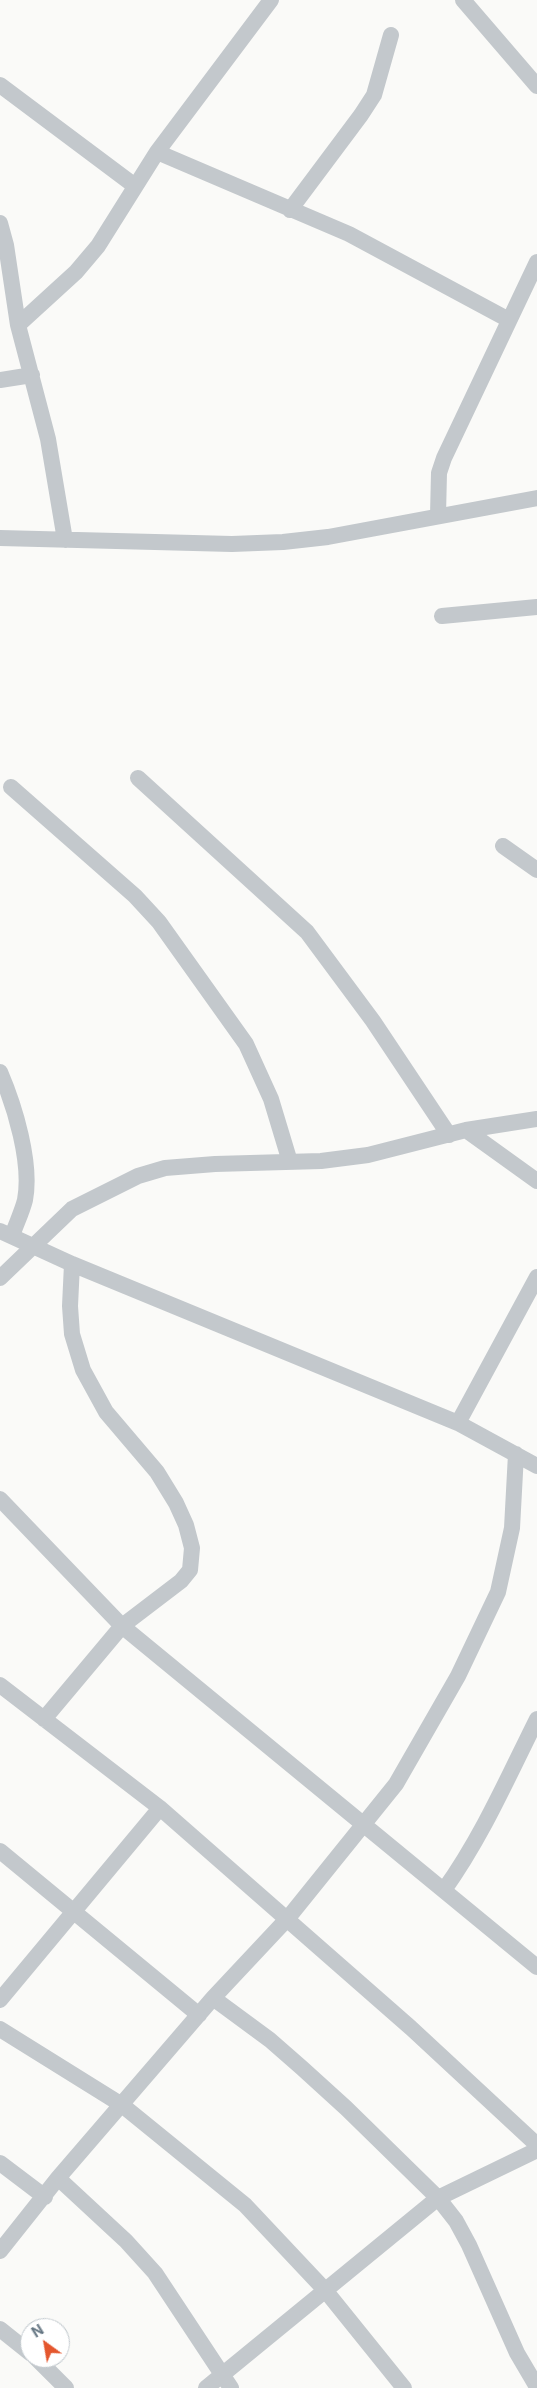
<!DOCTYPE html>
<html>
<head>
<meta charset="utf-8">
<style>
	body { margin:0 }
	#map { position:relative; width:537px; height:2388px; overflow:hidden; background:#fafaf8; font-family:Inter,sans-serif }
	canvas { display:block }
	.north { position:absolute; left:20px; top:2318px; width:50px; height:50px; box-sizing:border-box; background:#fff; border:1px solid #c1c8cd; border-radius:50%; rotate:328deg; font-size:14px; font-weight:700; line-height:20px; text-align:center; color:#657683 }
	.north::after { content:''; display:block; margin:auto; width:18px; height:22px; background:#e4572e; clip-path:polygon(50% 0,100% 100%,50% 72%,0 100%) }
</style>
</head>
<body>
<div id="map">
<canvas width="537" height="2388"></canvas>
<div class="north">N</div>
</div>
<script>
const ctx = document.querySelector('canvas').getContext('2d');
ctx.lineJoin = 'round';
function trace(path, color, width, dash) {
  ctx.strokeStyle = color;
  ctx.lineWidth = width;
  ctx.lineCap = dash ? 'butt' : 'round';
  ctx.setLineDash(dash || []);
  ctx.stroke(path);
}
trace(new Path2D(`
	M463,0L537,86
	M0,85L135,186
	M157,152L349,234L509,320
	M290,210L361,115L374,95L391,35
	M0,223L6,245L18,325
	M0,380L32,375
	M438,515L439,473L444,458L537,262
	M0,538L232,544L283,542L328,537L537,498
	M65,540L48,439L18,325L76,272L98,246L157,152L271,0
	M442,616L537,607
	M138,778L307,932L373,1021L449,1135
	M11,787L135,896L159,922L246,1044L271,1099L290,1162
	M503,846L537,870
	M0,1072C15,1107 32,1163 25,1200C22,1212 16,1224 12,1236
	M466,1130L537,1181
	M0,1231L72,1264L458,1423L537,1466
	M0,1278L72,1209L138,1176L165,1168L215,1164L321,1161L368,1155L466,1130L537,1119
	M458,1423L537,1277
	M0,1499L122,1626L537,1967
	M0,1685L160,1808L411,2028L537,2145
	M44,1719L122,1626L181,1581L190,1570L192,1548L186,1525L176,1503L157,1472L106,1412L83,1370L72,1334L70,1306L72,1264
	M0,1851L199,2015
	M444,1890C482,1837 508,1777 537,1719
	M213,1998L270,2040L302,2068L346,2108L438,2198L456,2221L469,2245L517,2353L537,2387
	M0,2000L160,1808
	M0,2029L122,2105L245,2205L325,2290L404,2388
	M0,2163L45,2197
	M58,2178L126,2241L155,2273L231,2388
	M0,2251L58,2178L213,1998L288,1918L396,1784L458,1676L498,1592L512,1528L516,1454
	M0,2329L30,2353
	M36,2358L66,2388
	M206,2388L438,2198L537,2150`), '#c3c8cc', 16);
</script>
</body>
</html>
